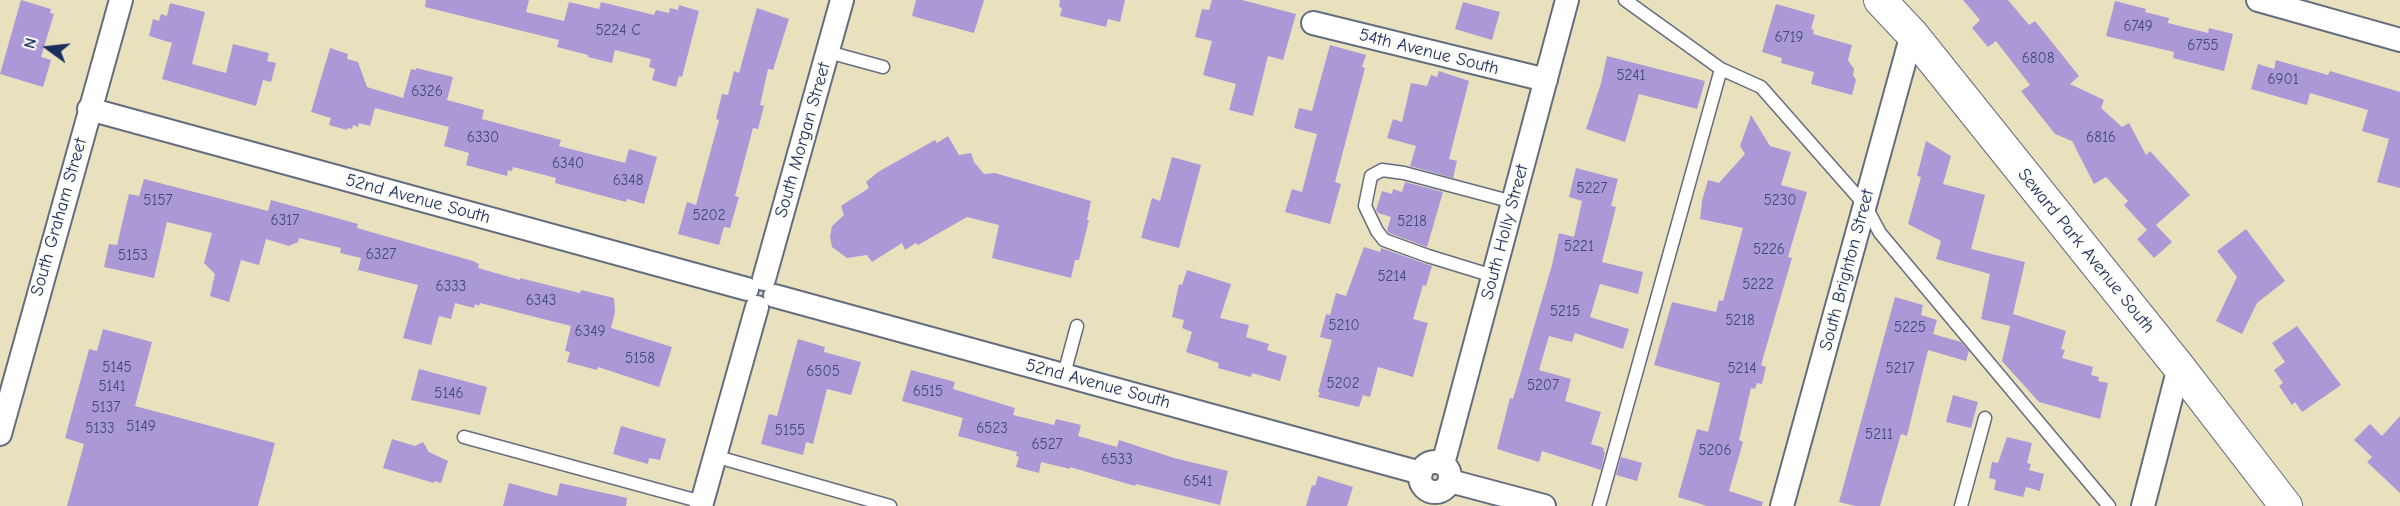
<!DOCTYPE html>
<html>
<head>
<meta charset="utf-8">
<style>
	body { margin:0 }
	#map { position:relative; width:2400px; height:506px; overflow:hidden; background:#e9e1bd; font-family:"Comic Neue",sans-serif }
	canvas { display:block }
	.north { position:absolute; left:18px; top:18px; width:60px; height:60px; -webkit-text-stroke:4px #fdfcf7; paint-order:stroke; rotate:285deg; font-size:16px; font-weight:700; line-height:24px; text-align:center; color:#1b2f5e }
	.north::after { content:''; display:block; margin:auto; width:21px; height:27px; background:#1b2f5e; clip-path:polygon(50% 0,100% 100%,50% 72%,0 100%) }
</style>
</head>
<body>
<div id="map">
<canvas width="2400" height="506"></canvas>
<div class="north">N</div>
</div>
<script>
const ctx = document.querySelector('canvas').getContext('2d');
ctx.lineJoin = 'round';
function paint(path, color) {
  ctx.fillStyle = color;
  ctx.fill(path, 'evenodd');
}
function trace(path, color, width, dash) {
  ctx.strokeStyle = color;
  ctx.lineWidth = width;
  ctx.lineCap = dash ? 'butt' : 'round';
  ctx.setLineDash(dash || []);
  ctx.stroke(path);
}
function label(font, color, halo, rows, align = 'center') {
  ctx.font = font + ' "Comic Neue",sans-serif';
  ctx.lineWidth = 4.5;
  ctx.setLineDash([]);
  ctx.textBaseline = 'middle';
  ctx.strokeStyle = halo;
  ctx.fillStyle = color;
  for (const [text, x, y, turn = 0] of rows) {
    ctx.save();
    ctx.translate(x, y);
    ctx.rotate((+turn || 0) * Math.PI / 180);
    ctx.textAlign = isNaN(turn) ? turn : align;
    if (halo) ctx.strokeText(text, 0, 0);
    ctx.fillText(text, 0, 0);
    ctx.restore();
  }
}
paint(new Path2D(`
	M21,0L51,9L50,13L54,14L41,57L51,60L43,87L0,74Z
	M426,0H529L526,12L564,21L569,2L599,9L601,2L654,15L656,10L669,13L670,8L678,10L679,5L699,11L682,77L679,76L676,87L652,80L655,69L649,67L651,59L615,50L612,63L588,57V55L557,47L559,40L425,7Z
	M916,0H984L974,33L912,16Z
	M1060,0H1125L1120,22L1108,19L1106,27L1060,16L1062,8L1059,7Z
	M1212,0H1242L1296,14L1283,60L1268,56L1253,116L1229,110L1236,84L1203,75L1212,41L1195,37L1202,9L1209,10Z
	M1963,0H2008L2029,25L2035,21L2079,76L2070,84L2104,100L2101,108L2122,127L2129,123L2146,155L2150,151L2190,195L2156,225L2172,242L2154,258L2137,239L2147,230L2124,205L2128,201L2106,177L2094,184L2072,141L2055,134L2021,91L2030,85L1996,41L1988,47L1972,28L1980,20Z
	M2115,1L2146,9L2145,12L2169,18L2168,23L2208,33L2209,28L2233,34L2224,71L2173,58L2174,52L2106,36Z
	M1463,2L1500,12L1492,40L1455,29Z
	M170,3L205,12L192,64L226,73L233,44L269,53L267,61L276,63L271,82L263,80L256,106L162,79L172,43L149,36L153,19L159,21L161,14L167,16Z
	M1776,4L1815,15L1811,29L1814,30L1813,34L1852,45L1848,60L1854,69L1853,75L1856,80L1852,95L1811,84L1814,72L1781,63L1782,58L1762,52Z
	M757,8L789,19L773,70L768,69L760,105L764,106L758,129L753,128L735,196L739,197L730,228L724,227L719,245L678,234L687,202L696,205L719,120L716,119L722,94L728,95L734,71L739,73Z
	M1330,45L1366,55L1362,67L1365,68L1335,182L1341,184L1330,224L1285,212L1292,189L1302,192L1317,134L1294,128L1299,108L1312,111Z
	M330,48L348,54L347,59L358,62L367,87L403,98L411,69L416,70V68L453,77L447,100L484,110L482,119L561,140L559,146L625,163L629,149L657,157L644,204L627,199L626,202L555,183L556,178L513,167L512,171L508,170L507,176L466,165L469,153L444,146L449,127L375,108L370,126L359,123L358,127L353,125L352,129L348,128L347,130L329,125L331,118L311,112Z
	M1607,56L1705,81L1697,109L1639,94L1625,142L1586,129L1601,83Z
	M2276,60L2328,75L2330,71L2400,92V188L2377,182L2389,139L2362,131L2368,110L2310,93L2307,105L2251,89L2258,64L2274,69Z
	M1439,71L1469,81L1449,159L1457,161L1453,178L1410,166L1416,146L1387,138L1393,119L1402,122L1411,83L1427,86L1431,75L1437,77Z
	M1751,115L1770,146L1791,152L1781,185L1807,192L1788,257L1792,258L1761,365L1766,367L1762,384L1757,383L1755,389L1751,388L1739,440L1743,442L1729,491L1763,502L1762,506H1707L1678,497L1697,429L1708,432L1720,383L1654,365L1672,302L1716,312L1719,300L1723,301L1743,228L1700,219L1702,201L1708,180L1719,183L1745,154L1740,146Z
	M948,136L959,155L971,153L974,162L984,174L995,173L1091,201L1087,220H1089L1079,260H1075L1071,278L992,258L999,225L967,217L918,245L916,243L905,250L902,243L872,262L867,255L847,258L832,247L830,237L832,226L844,215L841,206L869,188L866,182L878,172L935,140L937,143Z
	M1926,141L1951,156L1943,184L1985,195L1971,249L2025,262L2013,314L2066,331L2061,349L2065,350L2062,358L2093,367L2091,375L2099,377L2098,381L2108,383L2100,419L2039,402L2002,361L2010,326L1981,319L1990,274L1936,259L1941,241L1908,224L1921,177L1917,176Z
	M1172,157L1201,165L1179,248L1141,238L1152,198L1160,201Z
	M1576,168L1618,179L1611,206L1616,207L1602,262L1643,272L1638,294L1600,284L1590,317L1629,329L1623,349L1575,333L1572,342L1549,336L1539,370L1571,379L1565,401L1601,412L1591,444L1604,448L1603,451L1605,452L1601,470L1542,451L1539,462L1497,449L1510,398L1513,399L1552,265L1559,233L1574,237L1582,201L1569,197Z
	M144,179L268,211L271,200L358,224L357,228L473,261L479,264L478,268L520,280V278L580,293L581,290L614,298L615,312L611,328L672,347L659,387L598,367L597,370L567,362L570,352L565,351L571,326L480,303L479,306L475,304L474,308L455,303L451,319L439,316L431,345L403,338L418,285L358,270L361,258L340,253L341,248L299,238L298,242L289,246L266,239L259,265L241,260L229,302L210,296L215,274L204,263L212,233L167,222L154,278L104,267L109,244L117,245L129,194L139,196Z
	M1405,182L1443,192L1427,247L1389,233L1387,230L1391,217L1378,213L1376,210L1382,191L1392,194L1393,189L1402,192Z
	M2246,229L2285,281L2257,303L2242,334L2216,321L2237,277L2217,251Z
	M1364,247L1380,252L1381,248L1432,266L1426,286L1423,285L1413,319L1428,323L1413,377L1378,367L1370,397L1363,395L1359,407L1318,397L1320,393L1318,392L1332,340L1320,337L1326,314L1330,315L1336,293L1346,296Z
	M1187,270L1231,284L1220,318L1249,325L1246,337L1269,344L1267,350L1287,356L1280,381L1252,373L1251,377L1218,368L1219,363L1186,352L1192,332L1182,328L1184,320L1172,317L1179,284L1182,285Z
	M1895,297L1923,305L1921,315L1937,320L1933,334L1961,342L1969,351L1966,361L1928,350L1907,436L1901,434L1880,506H1855L1839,502Z
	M2297,326L2341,385L2302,412L2295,402L2292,405L2279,386L2283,383L2274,370L2285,362L2272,343Z
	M103,329L152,342L135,406L275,443L258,506H67L84,444L65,438L89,349L97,351Z
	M798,339L825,347L824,352L861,362L851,395L827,389L813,444L806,442L803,455L761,444L769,414L777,416Z
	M419,369L487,387L480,415L411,400Z
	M911,370L955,382L953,389L1015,408L1013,415L1054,425L1056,419L1081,425L1078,436L1117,447L1119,440L1174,458L1228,471L1220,505L1136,484L1135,486L1070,467V469L1041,462L1039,473L1016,467L1019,457L1016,456L1017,452L958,436L963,418L902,401Z
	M1953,395L1978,402L1971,428L1946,422Z
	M2400,416V493L2367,462L2372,457L2354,440L2370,424L2382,436Z
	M621,426L666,439L660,460L649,458L648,464L613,454Z
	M2007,437L2032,443L2027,463L2031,464L2029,470L2044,474L2040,491L2026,487L2023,497L1994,490L1996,480L1989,478L1992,462L1998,463Z
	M392,439L415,446L423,442L429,452L448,461L441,483L434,481V483L383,468Z
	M1621,457L1642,463L1637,481L1616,475Z
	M1318,476L1353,487L1347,506H1306L1312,485L1315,486Z
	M509,483L557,496L560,483L627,498L626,506H503Z`), '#ab99d7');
const service = new Path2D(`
	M1625,0L1721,69L1761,87L1865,205L1880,233L2109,506
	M828,52L883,67
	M1493,276L1428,256L1384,240L1377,231L1365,206L1371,176L1382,170L1404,173L1513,202
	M1064,374L1077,326
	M464,437L702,502
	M714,456L890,506
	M1599,506L1721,69
	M1961,506L1985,418`);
const minor = new Path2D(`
	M2258,0L2400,40
	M1313,23L1546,80
	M89,109L747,289
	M764,279L842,0
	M775,296L1421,473
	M0,434L121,0
	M1420 477a15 15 0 1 1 30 0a15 15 0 1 1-30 0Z
	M1443,464L1567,0
	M1450,481L1544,506
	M701,506L757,307
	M1782,506L1912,34
	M2143,506L2179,367`);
const secondary = new Path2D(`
	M1880,0L1912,34L2179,367L2286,506`);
trace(service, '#636d7f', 15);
trace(minor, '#636d7f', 26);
trace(secondary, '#636d7f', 34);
trace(service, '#fff', 12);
trace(minor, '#fff', 22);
trace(secondary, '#fff', 32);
label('15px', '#3f4a7c', null, [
	["6749",2138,27],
	["5224 C",618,31],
	["6719",1789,38],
	["6755",2203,46],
	["6808",2038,59],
	["5241",1631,76],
	["6901",2283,80],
	["6326",427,92],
	["6330",483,138],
	["6816",2101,138],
	["6340",568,164],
	["6348",628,181],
	["5227",1592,189],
	["5157",158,201],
	["5230",1780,201],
	["5202",709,216],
	["6317",285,221],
	["5218",1412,222],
	["5221",1579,247],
	["5226",1769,250],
	["6327",381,255],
	["5153",133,256],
	["5214",1392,277],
	["5222",1758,285],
	["6333",451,287],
	["6343",541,301],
	["5215",1565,312],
	["5218",1740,321],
	["5210",1344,326],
	["5225",1910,328],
	["6349",590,332],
	["5158",640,359],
	["5145",117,368],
	["5214",1742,369],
	["5217",1900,369],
	["6505",823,372],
	["5202",1343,384],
	["5207",1543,386],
	["5141",112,387],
	["6515",928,392],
	["5146",449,394],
	["5137",106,408],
	["5149",141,427],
	["5133",100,429],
	["6523",992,429],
	["5155",790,431],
	["5211",1879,435],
	["6527",1047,445],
	["5206",1715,451],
	["6533",1117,460],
	["6541",1198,482]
]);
label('18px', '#1b2f5e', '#fdfcf7', [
	["54th Avenue South",1429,52,14],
	["South Morgan Street",803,140,-74],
	["52nd Avenue South",418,199,15],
	["South Graham Street",59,217,-74],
	["South Holly Street",1505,232,-75],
	["Seward Park Avenue South",2086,251,51],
	["South Brighton Street",1847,270,-75],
	["52nd Avenue South",1098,384,15]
]);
</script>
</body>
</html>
